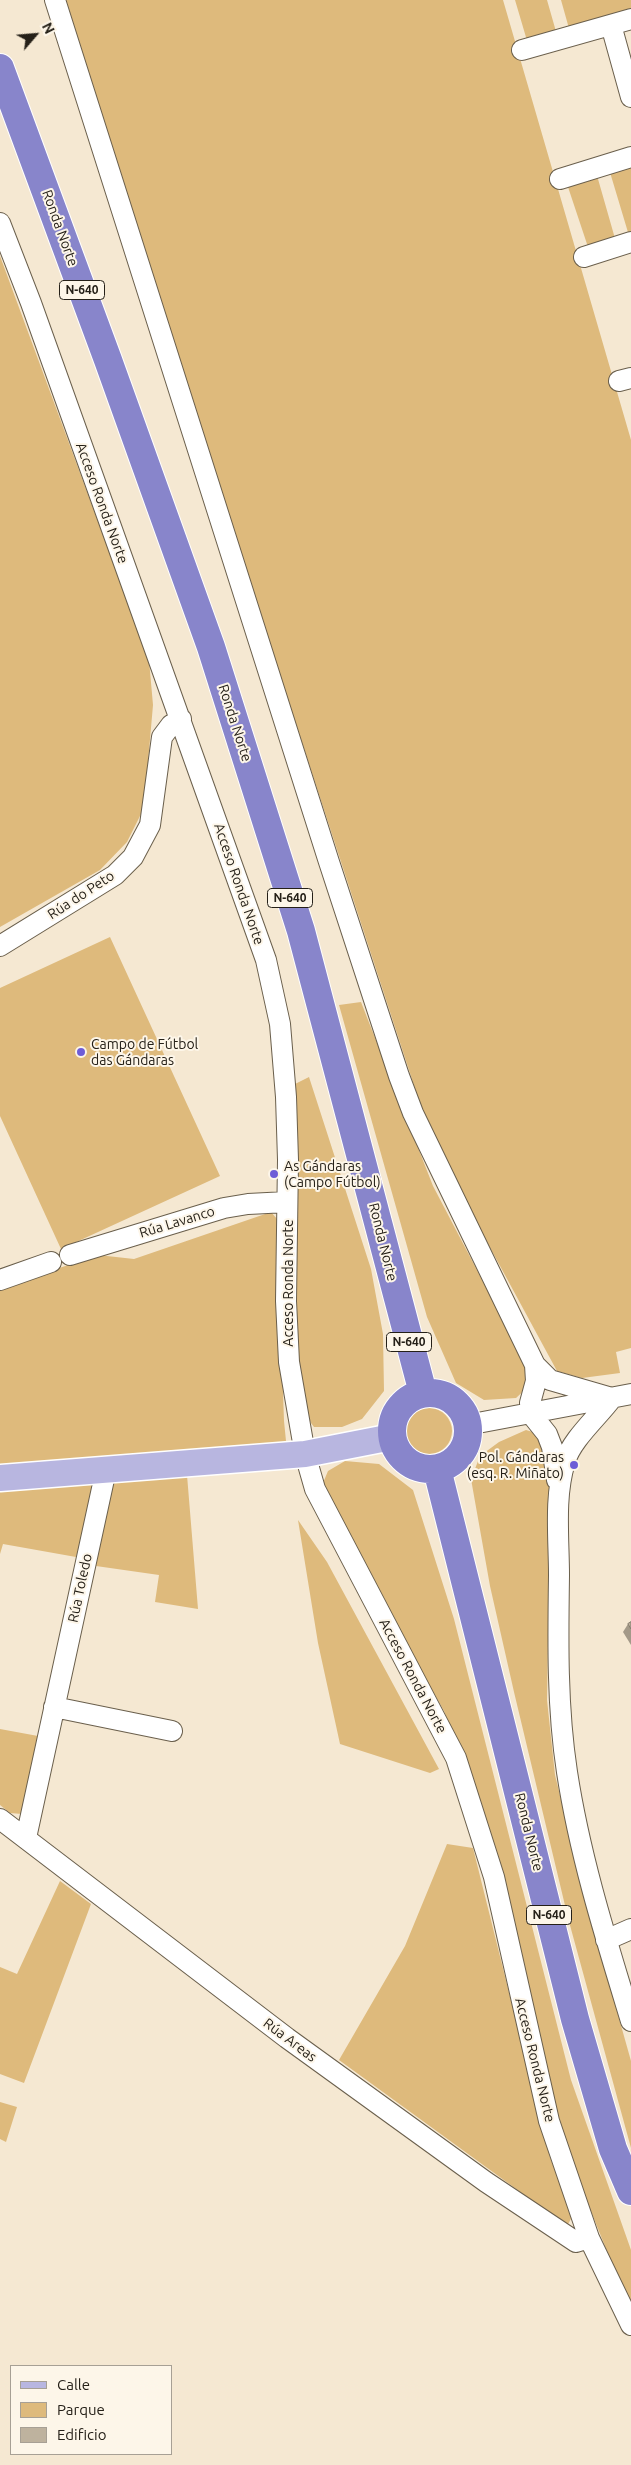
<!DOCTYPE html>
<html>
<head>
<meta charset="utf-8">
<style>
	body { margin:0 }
	#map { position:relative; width:631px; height:2465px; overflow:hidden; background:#f5e8d2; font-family:Ubuntu,sans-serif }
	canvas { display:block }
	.legend { position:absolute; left:10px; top:2365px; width:162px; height:90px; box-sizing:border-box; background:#fdf6e9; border:1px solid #a7a095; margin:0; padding:6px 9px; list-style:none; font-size:15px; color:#252018 }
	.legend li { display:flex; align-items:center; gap:10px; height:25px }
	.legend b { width:25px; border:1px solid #a7a095 }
	.north { position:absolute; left:10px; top:10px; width:50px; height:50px; -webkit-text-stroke:4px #fdf6e9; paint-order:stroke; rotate:63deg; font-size:14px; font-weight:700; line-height:20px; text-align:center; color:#252018 }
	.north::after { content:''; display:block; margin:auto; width:18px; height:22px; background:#252018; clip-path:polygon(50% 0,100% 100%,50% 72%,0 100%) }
</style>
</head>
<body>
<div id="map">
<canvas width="631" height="2465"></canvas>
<ul class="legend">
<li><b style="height:6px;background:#b8b6e0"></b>Calle</li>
<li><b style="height:14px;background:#deba7c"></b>Parque</li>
<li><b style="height:14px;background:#beb29e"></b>Edificio</li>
</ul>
<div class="north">N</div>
</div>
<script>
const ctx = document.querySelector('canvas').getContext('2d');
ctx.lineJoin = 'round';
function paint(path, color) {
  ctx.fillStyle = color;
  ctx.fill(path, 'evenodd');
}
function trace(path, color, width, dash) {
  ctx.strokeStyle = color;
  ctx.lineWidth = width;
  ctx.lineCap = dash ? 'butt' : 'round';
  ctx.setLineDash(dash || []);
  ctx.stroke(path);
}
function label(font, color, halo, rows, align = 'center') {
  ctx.font = font + ' Ubuntu,sans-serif';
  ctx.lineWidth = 4;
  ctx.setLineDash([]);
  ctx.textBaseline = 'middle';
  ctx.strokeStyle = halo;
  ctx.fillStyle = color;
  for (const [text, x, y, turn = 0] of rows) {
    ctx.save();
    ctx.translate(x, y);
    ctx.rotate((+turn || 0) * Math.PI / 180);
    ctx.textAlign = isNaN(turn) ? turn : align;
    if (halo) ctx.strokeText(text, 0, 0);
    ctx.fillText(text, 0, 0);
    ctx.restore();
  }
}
paint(new Path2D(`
	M66,0H503L631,440V1348L616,1352L620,1373L582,1378L557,1371L461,1194L424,1116L217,482Z
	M515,0H547L557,35L528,44Z
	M561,0H631V14L570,32Z
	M631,162V238L630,239L609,169Z
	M596,172L616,242L589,250L566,181Z
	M0,256L149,660L153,705L144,808L127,842L100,870L0,927Z
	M110,937L220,1176L61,1249L0,1116V988Z
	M361,1002L433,1186L524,1360L531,1384L516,1398L484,1400L456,1383L427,1317L339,1005Z
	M309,1077L371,1269L383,1334L384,1391L362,1419L342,1427H314C289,1395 298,1266 297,1221C297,1175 296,1130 295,1084Z
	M271,1212L277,1219L284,1421L286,1441L277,1446L0,1469V1288L98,1255L134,1259Z
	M406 1431a23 23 0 1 1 46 0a23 23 0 1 1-46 0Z
	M526,1430L536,1433L551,1453L547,1700L555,1775L586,1901L631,2061V2148L568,1918L514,1692L490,1586L471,1479L480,1456L499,1442Z
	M345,1461L379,1464L413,1490L454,1619L571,2080L631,2250V2305L621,2286L574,2169L549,2083L480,1805L444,1711L370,1581L323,1483L328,1471Z
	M187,1475L198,1609L155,1602L159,1575L96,1566L113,1481Z
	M88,1479L93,1489L92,1498L76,1557L3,1544L0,1554V1489Z
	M298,1520L327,1562L439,1769L430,1773L340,1744L318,1643Z
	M0,1729L38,1736L22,1814L10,1813L0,1805Z
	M447,1844L473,1848L550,2157L572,2217L567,2226L339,2060L405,1946Z
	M60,1881L91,1904L24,2083L0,2074V1967L17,1974Z
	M0,2102L17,2107L6,2142L0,2139Z`), '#deba7c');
const minor = new Path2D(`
	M55,0L329,862L399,1076L413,1113L535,1365L550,1380L612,1398
	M611,25L631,97
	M522,50L631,19
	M560,179L631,157
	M0,223L31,303L266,960L280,1024L286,1097L288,1160L286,1301L289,1362L305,1454L315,1489L456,1758L494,1877L549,2121L589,2238L631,2325
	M584,257L631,242
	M619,381L631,378
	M0,946L115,875L133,857L150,825L162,737L171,725L181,719
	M70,1255L224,1208L248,1204L287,1202
	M0,1280L51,1262
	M535,1365L536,1381L530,1403L531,1414L547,1434L552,1447L557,1480
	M612,1398C598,1417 571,1440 565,1462C554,1497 559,1539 559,1575C558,1641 557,1707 567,1772C580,1857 606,1939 631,2021
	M467,1425L631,1394
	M54,1707L172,1731
	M0,1819L287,2038L486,2182L576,2242L589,2238
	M26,1838L106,1470
	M606,1940L631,1929`);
const major = new Path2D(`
	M0,1478L305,1454L392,1437`);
const highway = new Path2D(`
	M0,68L108,360L211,647L301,931L423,1393
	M392 1431a38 38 0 1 1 76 0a38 38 0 1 1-76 0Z
	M437,1469L575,2019L613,2149L631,2191`);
trace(minor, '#6a5f4c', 22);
trace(major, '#fff', 29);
trace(highway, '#fff', 30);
trace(minor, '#fff', 20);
trace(major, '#b8b6e0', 26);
trace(highway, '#8885cb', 28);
paint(new Path2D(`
	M631,1622V1645L623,1632L628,1624Z`), '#a39988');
const building = new Path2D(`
	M631,1622V1629L628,1624Z`);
paint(building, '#beb29e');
trace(building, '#857d6f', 1);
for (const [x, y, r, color] of [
	[81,1052,5,"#6e5dd7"],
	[274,1174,5,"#6e5dd7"],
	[574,1465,5,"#6e5dd7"]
]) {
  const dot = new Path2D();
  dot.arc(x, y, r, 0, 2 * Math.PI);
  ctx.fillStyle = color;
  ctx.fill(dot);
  trace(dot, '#fdf6e9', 2);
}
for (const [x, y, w] of [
	[82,290,45],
	[290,898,45],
	[409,1342,45],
	[549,1915,45]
]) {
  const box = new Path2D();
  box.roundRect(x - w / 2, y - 9.5, w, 19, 4);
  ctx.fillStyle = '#fdf6e9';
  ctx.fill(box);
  trace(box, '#252018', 1);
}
label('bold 12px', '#252018', null, [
	["N-640",82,290],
	["N-640",290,898],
	["N-640",409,1342],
	["N-640",549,1915]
]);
label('14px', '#252018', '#fdf6e9', [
	["Ronda Norte",60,228,70],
	["Acceso Ronda Norte",102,503,70],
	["Ronda Norte",235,723,72],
	["Acceso Ronda Norte",239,884,71],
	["Rúa do Peto",81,895,-33],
	["Rúa Lavanco",177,1222,-17],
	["Ronda Norte",383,1242,76],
	["Acceso Ronda Norte",288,1283,-90],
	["Rúa Toledo",80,1588,-78],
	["Acceso Ronda Norte",413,1676,62],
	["Ronda Norte",529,1832,76],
	["Rúa Areas",290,2040,37],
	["Acceso Ronda Norte",535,2060,76]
]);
label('14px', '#252018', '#fdf6e9', [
	["Campo de Fútbol",91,1044],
	["das Gándaras",91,1060],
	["As Gándaras",284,1166],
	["(Campo Fútbol)",284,1182],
	["Pol. Gándaras",564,1457,"right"],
	["(esq. R. Miñato)",564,1473,"right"]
], 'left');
</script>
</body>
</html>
